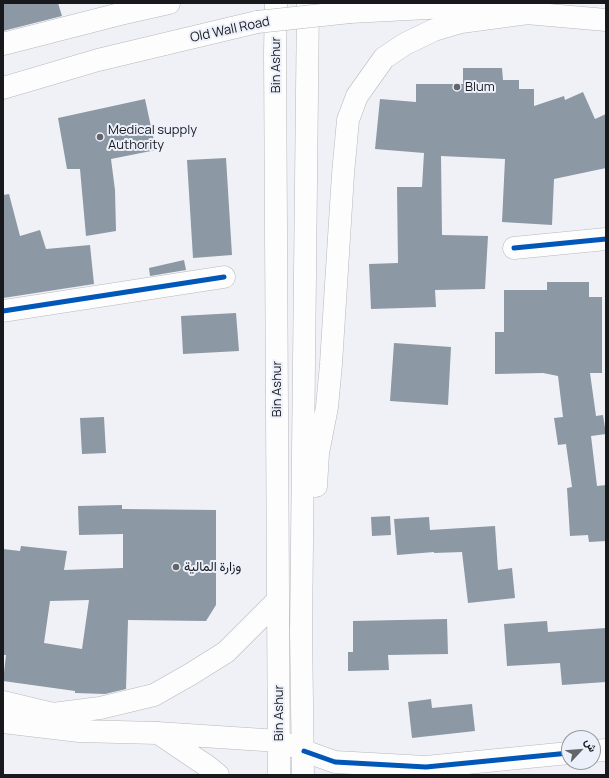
<!DOCTYPE html>
<html>
<head>
<meta charset="utf-8">
<style>
	body { margin:0 }
	#map { position:relative; width:609px; height:778px; overflow:hidden; background:#f0f1f6; font-family:Manrope,Vazirmatn,sans-serif }
	canvas { display:block }
	.frame { position:absolute; inset:0; border:4px solid #18191d; pointer-events:none }
	.north { position:absolute; left:561px; top:730px; width:40px; height:40px; box-sizing:border-box; background:#ecf0fa; border:1px solid #979aa2; border-radius:50%; rotate:64deg; font-size:11px; font-weight:700; line-height:16px; text-align:center; color:#18191d }
	.north::after { content:''; display:block; margin:auto; width:14px; height:18px; background:#646569; clip-path:polygon(50% 0,100% 100%,50% 72%,0 100%) }
</style>
</head>
<body>
<div id="map">
<canvas width="609" height="778"></canvas>
<div class="frame"></div>
<div class="north">ش</div>
</div>
<script>
const ctx = document.querySelector('canvas').getContext('2d');
ctx.lineJoin = 'round';
function paint(path, color) {
  ctx.fillStyle = color;
  ctx.fill(path, 'evenodd');
}
function trace(path, color, width, dash) {
  ctx.strokeStyle = color;
  ctx.lineWidth = width;
  ctx.lineCap = dash ? 'butt' : 'round';
  ctx.setLineDash(dash || []);
  ctx.stroke(path);
}
function label(font, color, halo, rows, align = 'center') {
  ctx.font = font + ' Manrope,Vazirmatn,sans-serif';
  ctx.lineWidth = 4;
  ctx.setLineDash([]);
  ctx.textBaseline = 'middle';
  ctx.strokeStyle = halo;
  ctx.fillStyle = color;
  for (const [text, x, y, turn = 0] of rows) {
    ctx.save();
    ctx.translate(x, y);
    ctx.rotate((+turn || 0) * Math.PI / 180);
    ctx.textAlign = isNaN(turn) ? turn : align;
    if (halo) ctx.strokeText(text, 0, 0);
    ctx.fillText(text, 0, 0);
    ctx.restore();
  }
}
paint(new Path2D(`
	M3,3H58L62,16L3,31Z
	M463,68H502L503,80H519V89H534V106L564,96L565,100L583,92L595,119L606,114V168L554,179L552,225L502,222L505,159L441,156L442,235L488,236L485,289L435,290L436,307L371,309L369,264L398,263L397,187H422L424,153L375,149L380,99L416,102V84H463Z
	M145,99L156,150L111,159L115,190L116,231L86,236L80,169H67L58,118Z
	M226,158L232,255L193,258L187,160Z
	M9,194L20,236L40,230L46,249L90,245L94,284L3,298V195Z
	M184,260L186,270L150,276L149,268Z
	M547,282H589V297H602V373H590L596,416L603,415L606,434L591,436L597,486L606,485V541L589,542L588,535L570,536L567,488L572,487L566,444L558,445L554,418L563,417L558,376L543,373L495,374V332H504V290H547Z
	M236,313L239,351L183,354L181,316Z
	M394,343L451,347L448,405L390,401Z
	M104,417L106,453L82,454L80,418Z
	M122,505V509L216,510V605L206,621L128,620L126,689L105,694L75,693V691L3,681L6,655H3V549L20,551L21,546L67,551L64,570L123,568V534L79,535L78,506ZM89,600L82,649L44,643L50,601Z
	M390,516L391,535L372,536L371,517Z
	M429,517L430,530L495,526L498,570L512,568L515,598L468,603L462,552L434,553V552L397,555L394,519Z
	M447,619L448,654L388,655L389,670L348,671V652H353V621Z
	M547,621L548,632L606,628V682L562,685L560,663L507,666L504,624Z
	M431,699L432,708L472,704L475,731L412,738L408,702Z`), '#8c98a4');
const street = new Path2D(`
	M514,248L606,239
	M3,311L224,277
	M304,751L335,762L426,767L569,753
	M593,751L606,750`);
const primary = new Path2D(`
	M276,3L275,51L279,775
	M350,12L447,7L492,10L606,20
	M3,44L120,14L169,3
	M3,88L98,60L257,22
	M316,486L318,453L327,407L331,364L343,174L348,120L357,96L384,58L405,44L434,30L461,22L528,13
	M3,702L53,714L100,708L154,695L191,674L226,652L278,600
	M3,722L79,731L157,733L279,741L292,746
	M158,733L207,766L218,775
	M303,775L301,632L308,3`);
trace(street, '#b6b8bc', 23);
trace(primary, '#b6b8bc', 23);
trace(street, '#fdfdfe', 22);
trace(primary, '#fdfdfe', 22);
const primaryBridge = new Path2D(`
	M257,22L350,12`);
trace(primaryBridge, '#b6b8bc', 23, []);
trace(primaryBridge, '#fdfdfe', 22);
trace(new Path2D(`
	M514,248L606,239
	M3,311L224,277
	M304,751L335,762L426,767L569,753`), '#0057b8', 5);
for (const [x, y, r, color] of [
	[457,87,4,"#646569"],
	[100,137,4,"#646569"],
	[176,567,4,"#646569"]
]) {
  const dot = new Path2D();
  dot.arc(x, y, r, 0, 2 * Math.PI);
  ctx.fillStyle = color;
  ctx.fill(dot);
  trace(dot, '#ecf0fa', 1.5);
}
label('13px', '#18191d', '#ecf0fa', [
	["Old Wall Road",230,30,-12],
	["Bin Ashur",276,65,-90],
	["Bin Ashur",277,389,-90],
	["Bin Ashur",279,713,-90]
]);
label('13px', '#18191d', '#ecf0fa', [
	["Blum",465,87],
	["Medical supply",108,130],
	["Authority",108,145],
	["وزارة المالية",184,567]
], 'left');
</script>
</body>
</html>
